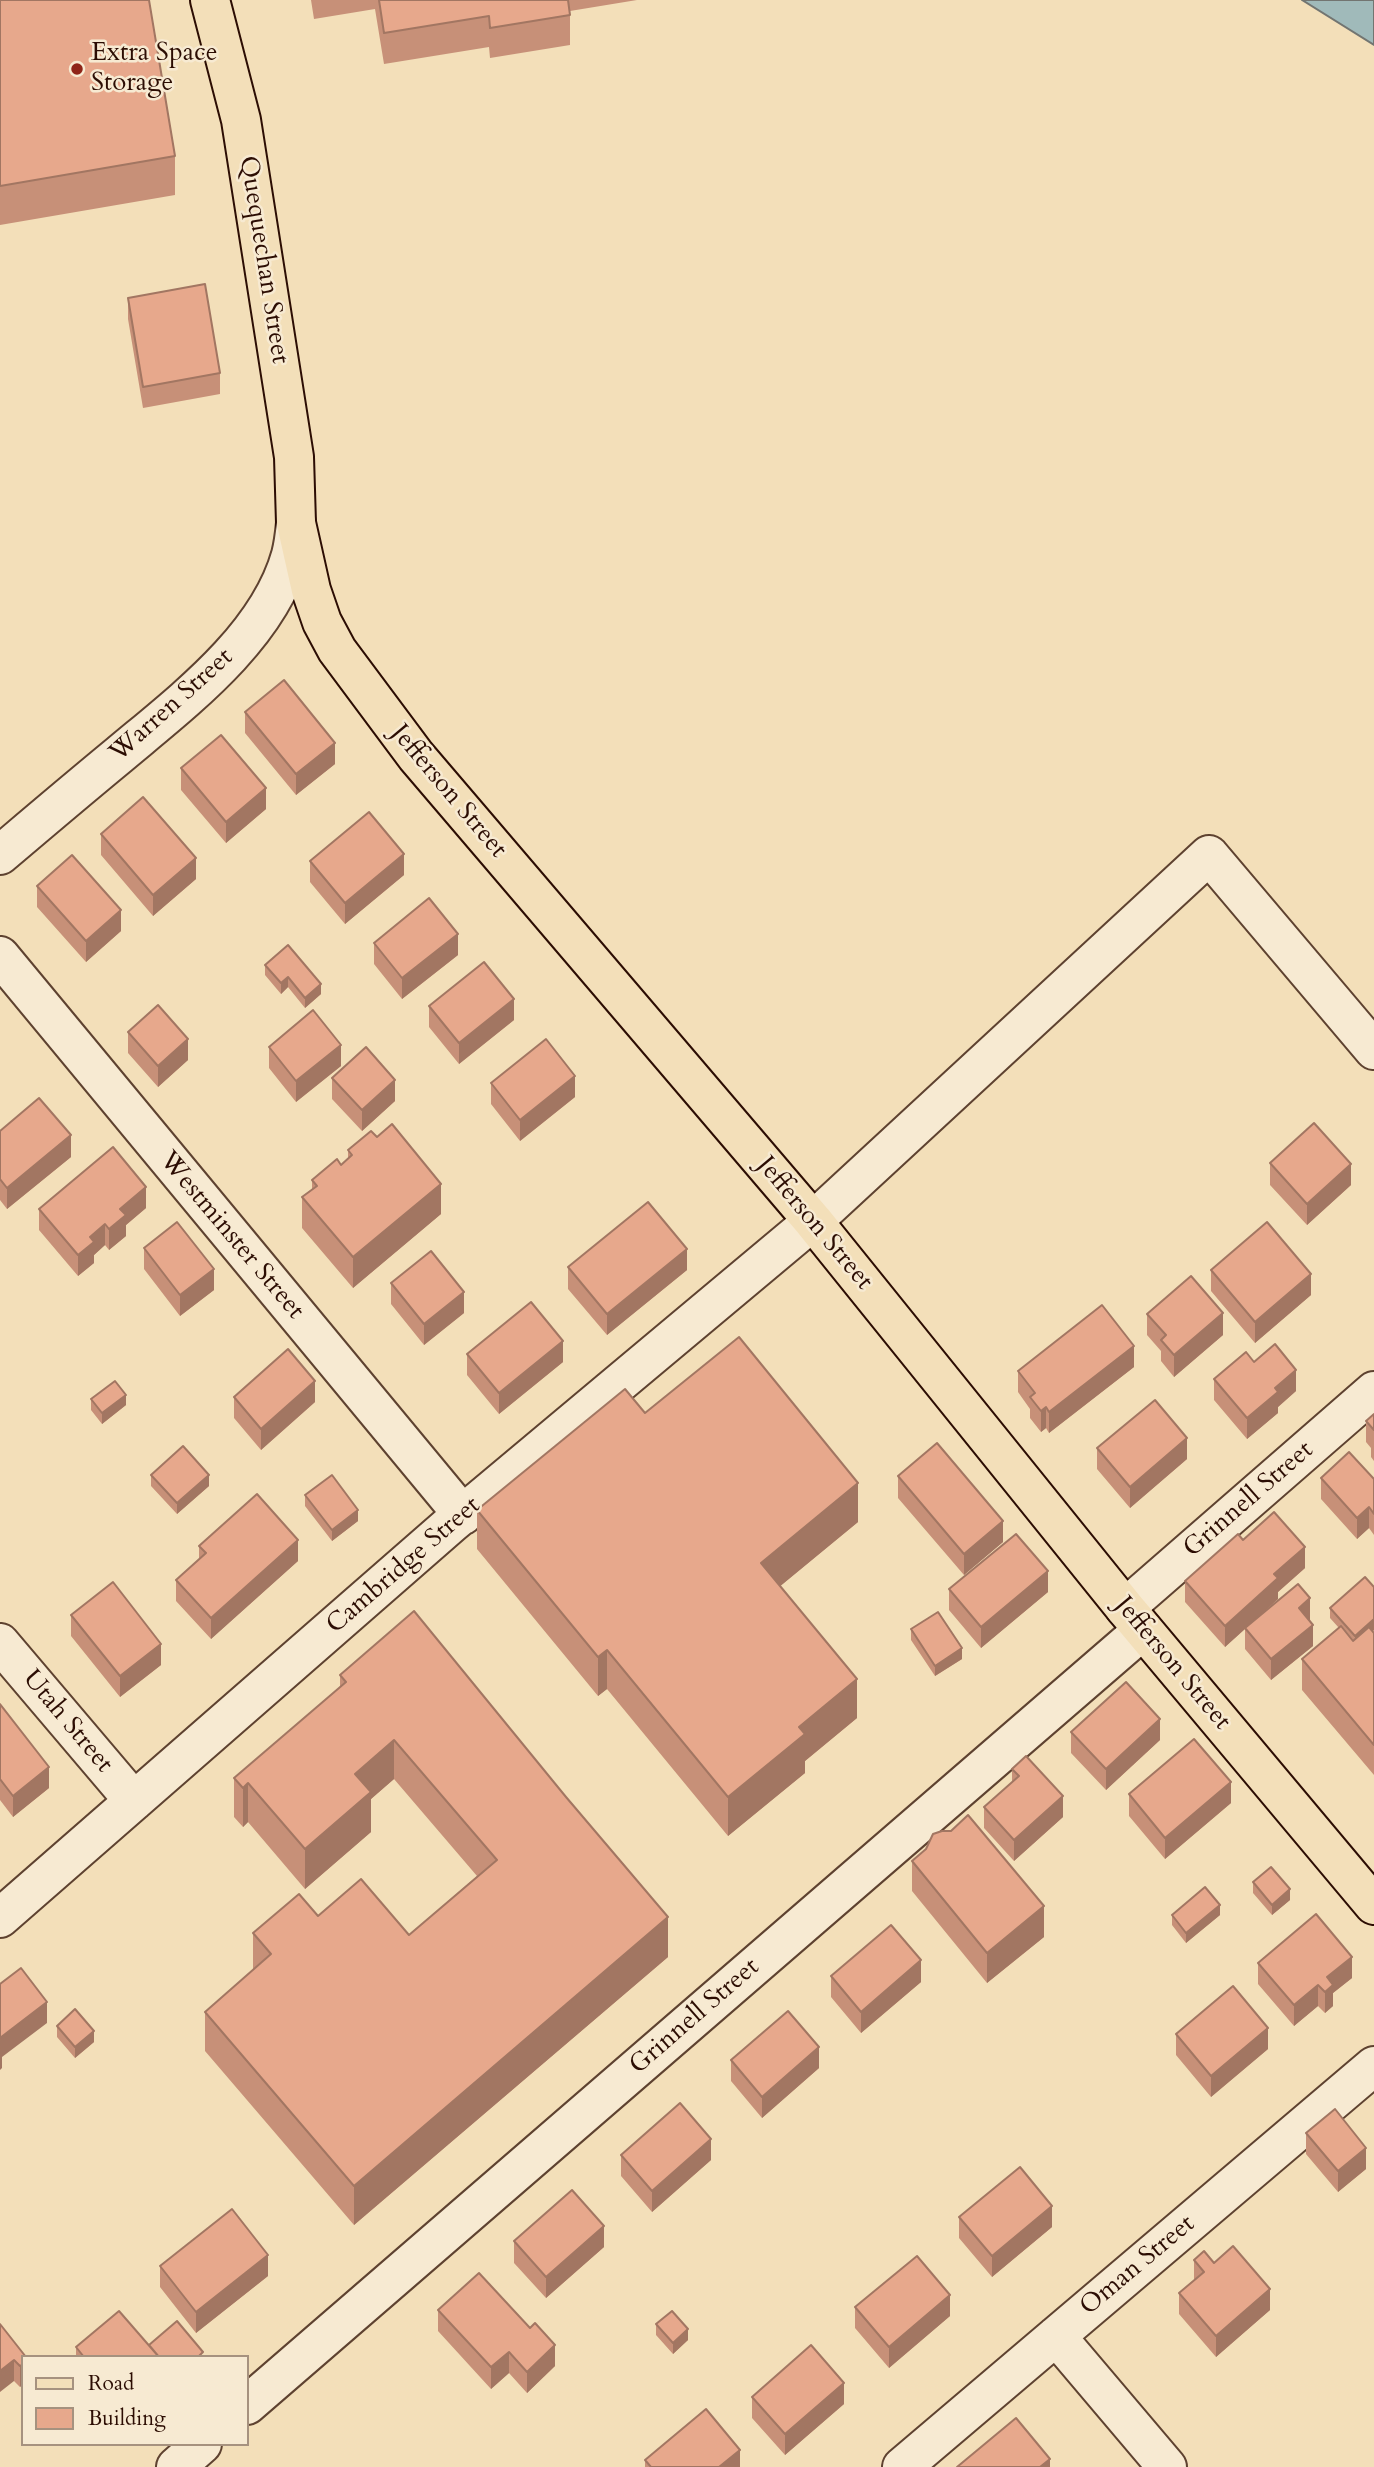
<!DOCTYPE html>
<html>
<head>
<meta charset="utf-8">
<style>
	body { margin:0 }
	#map { position:relative; width:1374px; height:2467px; overflow:hidden; background:#f3dfb9; font-family:Cardo,serif }
	canvas { display:block }
	.legend { position:absolute; left:21px; top:2355px; width:228px; height:91px; box-sizing:border-box; background:#f7ead2; border:2px solid #a6927f; margin:0; padding:9px 12px; list-style:none; font-size:21px; color:#2c0d03 }
	.legend li { display:flex; align-items:center; gap:14px; height:35px }
	.legend b { width:35px; border:2px solid #a6927f }
</style>
</head>
<body>
<div id="map">
<canvas width="1374" height="2467"></canvas>
<ul class="legend">
<li><b style="height:9px;background:#f3dfb9"></b>Road</li>
<li><b style="height:19px;background:#e7a88c"></b>Building</li>
</ul>
</div>
<script>
const ctx = document.querySelector('canvas').getContext('2d');
ctx.lineJoin = 'round';
function paint(path, color) {
  ctx.fillStyle = color;
  ctx.fill(path, 'evenodd');
}
function trace(path, color, width, dash) {
  ctx.strokeStyle = color;
  ctx.lineWidth = width;
  ctx.lineCap = dash ? 'butt' : 'round';
  ctx.setLineDash(dash || []);
  ctx.stroke(path);
}
function label(font, color, halo, rows, align = 'center') {
  ctx.font = font + ' Cardo,serif';
  ctx.lineWidth = 5;
  ctx.setLineDash([]);
  ctx.textBaseline = 'middle';
  ctx.strokeStyle = halo;
  ctx.fillStyle = color;
  for (const [text, x, y, turn = 0] of rows) {
    ctx.save();
    ctx.translate(x, y);
    ctx.rotate((+turn || 0) * Math.PI / 180);
    ctx.textAlign = isNaN(turn) ? turn : align;
    if (halo) ctx.strokeText(text, 0, 0);
    ctx.fillText(text, 0, 0);
    ctx.restore();
  }
}
const water = new Path2D(`
	M1302,0H1374V45Z`);
paint(water, '#a0baba');
trace(water, '#727571', 2);
const minor = new Path2D(`
	M0,855C40,821 79,788 119,755C182,702 268,638 291,555C294,544 295,533 296,523
	M0,956L463,1515
	M1125,1608L1374,1391
	M0,1643L134,1801
	M0,1918L451,1524L813,1221L1209,855L1374,1050
	M1056,2336L1167,2467
	M247,2405L1143,1630
	M176,2467L202,2444
	M902,2467L1374,2066`);
const major = new Path2D(`
	M210,0L241,120L294,457L296,523L311,590L322,622L337,650L416,756L813,1221L1125,1608L1374,1905`);
trace(minor, '#5e4230', 42);
trace(major, '#2c0d03', 42);
trace(minor, '#f7ead2', 38);
trace(major, '#f3dfb9', 38);
paint(new Path2D(`
	M0,0L175,156V195L0,225Z
	M311,0H637L570,11V45L490,58L489,47L384,64L375,9L314,19Z
	M128,298L220,373V394L143,408L128,319Z
	M245,712L335,764L296,795L245,733Z
	M181,768L266,809L226,843L181,790Z
	M101,834L196,879L153,916L101,855Z
	M310,861L404,875L345,924L310,882Z
	M37,886L121,931L86,962L37,907Z
	M374,943L458,955L402,999L374,964Z
	M265,965L321,994L305,1008L288,987L281,994L265,975Z
	M429,1006L514,1020L459,1064L429,1027Z
	M128,1032L188,1060L158,1087L128,1053Z
	M269,1047L341,1066L296,1102L269,1068Z
	M332,1078L395,1101L362,1131L332,1099Z
	M491,1083L575,1097L520,1141L491,1104Z
	M0,1131L71,1157L7,1209L0,1200Z
	M348,1150L441,1214L353,1288L302,1228V1197L312,1189V1180L341,1165L348,1159Z
	M1270,1163L1351,1185L1307,1225L1270,1185Z
	M146,1208L126,1225V1236L109,1250L105,1245L94,1255V1263L78,1276L39,1230V1209Z
	M144,1248L214,1290L180,1316L144,1269Z
	M568,1267L687,1270L607,1335L568,1289Z
	M1211,1270L1311,1295L1255,1343L1211,1291Z
	M391,1283L464,1313L424,1345L391,1304Z
	M1147,1314L1223,1335L1174,1377L1161,1361V1351L1147,1335Z
	M467,1354L563,1362L499,1414L467,1375Z
	M1254,1362L1296,1391L1278,1407V1413L1247,1439L1214,1400V1379Z
	M1134,1367L1049,1433L1046,1428L1041,1432L1030,1418V1409L1018,1392V1371Z
	M234,1397L315,1402L261,1450L234,1418Z
	M91,1399L126,1405L102,1424L91,1410Z
	M645,1413L858,1522L780,1586L857,1718L805,1761V1773L728,1836L607,1689L598,1696L477,1549V1510Z
	M1374,1414V1461L1371,1457V1448L1366,1442V1421Z
	M1097,1448L1187,1459L1130,1508L1097,1469Z
	M151,1475L209,1486L177,1514L151,1486Z
	M898,1476L1003,1542L964,1575L898,1498Z
	M1321,1478L1374,1479V1535L1369,1528L1357,1539L1321,1499Z
	M305,1495L358,1521L332,1541L305,1506Z
	M1243,1540L1305,1568L1278,1592V1599L1264,1612L1310,1620L1313,1646L1271,1680L1245,1649V1629L1225,1647L1185,1602V1581Z
	M199,1546L298,1561L211,1639L176,1601V1580L199,1560Z
	M1374,1587V1630L1373,1631L1374,1633V1775L1302,1690V1659L1339,1628L1330,1618V1608Z
	M949,1589L1048,1592L981,1648L949,1610Z
	M71,1615L161,1665L120,1697L71,1636Z
	M911,1629L962,1659L935,1676L911,1640Z
	M340,1675L668,1957L354,2225L205,2051V2012L253,1970V1933L318,1916L409,1935L477,1876L394,1779L371,1799V1832L305,1889L248,1822L243,1827L234,1817V1778L340,1687Z
	M0,1704L49,1788L13,1817L0,1800Z
	M1071,1732L1160,1740L1106,1790L1071,1753Z
	M1012,1769L1063,1817L1014,1861L984,1828V1807L1012,1782Z
	M1129,1794L1231,1803L1165,1859L1129,1816Z
	M926,1849L1044,1937L987,1983L912,1891V1861Z
	M1253,1882L1290,1900L1272,1915L1253,1893Z
	M1172,1915H1220L1186,1943L1172,1925Z
	M1258,1963L1352,1978L1333,1993V2006L1325,2013L1318,2006L1294,2026L1258,1984Z
	M831,1976L921,1982L861,2033L831,1997Z
	M57,2026L94,2042L75,2058L57,2037Z
	M1176,2034L1268,2049L1211,2097L1176,2055Z
	M731,2060L819,2068L762,2118L731,2081Z
	M1306,2133L1366,2169L1338,2192L1306,2154Z
	M621,2155L711,2160L652,2212L621,2176Z
	M959,2217L1052,2227L992,2277L959,2238Z
	M514,2241L604,2247L546,2298L514,2263Z
	M1194,2260L1214,2263L1270,2310L1216,2357L1179,2314V2293L1194,2280Z
	M160,2266L268,2276L196,2333L160,2287Z
	M855,2307L950,2316L889,2368L855,2328Z
	M438,2310L555,2366L527,2393L509,2373L491,2389L438,2331Z
	M0,2324L26,2357L20,2387L14,2381Z
	M656,2324L688,2340L673,2354L656,2335Z
	M149,2345L203,2357H76V2347Z
	M752,2397L844,2404L785,2455L752,2418Z
	M645,2460L740,2467H645Z`), '#c79078');
paint(new Path2D(`
	M335,743V764L296,795V774Z
	M266,788V809L226,843V822Z
	M404,854V875L345,924V903Z
	M196,858V879L153,916V895Z
	M121,910V931L86,962V941Z
	M458,934V955L402,999V978Z
	M288,977V987L281,994V983Z
	M321,984V994L305,1008V998Z
	M514,999V1020L459,1064V1043Z
	M188,1039V1060L158,1087V1066Z
	M341,1045V1066L296,1102V1081Z
	M575,1076V1097L520,1141V1120Z
	M395,1080V1101L362,1131V1110Z
	M71,1135V1157L7,1209V1188Z
	M1351,1164V1185L1307,1225V1204Z
	M441,1184V1214L353,1288V1257Z
	M146,1187V1208L126,1225V1236L109,1250V1229L120,1209Z
	M105,1224V1245L94,1255V1263L78,1276V1255L90,1237Z
	M687,1249V1270L607,1335V1314Z
	M214,1269V1290L180,1316V1295Z
	M1311,1274V1295L1255,1343V1322Z
	M464,1292V1313L424,1345V1324Z
	M1223,1313V1335L1174,1377V1355Z
	M563,1341V1362L499,1414V1393Z
	M1134,1346V1367L1049,1433V1412Z
	M1296,1370V1391L1278,1407V1413L1247,1439V1418L1275,1388Z
	M315,1381V1402L261,1450V1429Z
	M126,1395V1405L102,1424V1413Z
	M1046,1407V1428L1041,1432V1411Z
	M1187,1438V1459L1130,1508V1487Z
	M209,1475V1486L177,1514V1503Z
	M858,1483V1522L761,1602V1563Z
	M1369,1507V1528L1357,1539V1518Z
	M358,1510V1521L332,1541V1530Z
	M1003,1521V1542L964,1575V1554Z
	M298,1540V1561L211,1639V1618Z
	M1305,1547V1568L1278,1592V1599L1225,1647V1626L1274,1574Z
	M1048,1571V1592L981,1648V1627Z
	M1310,1598V1620L1299,1629V1608Z
	M1374,1619V1630L1355,1646V1636Z
	M1313,1625V1646L1271,1680V1659Z
	M161,1644V1665L120,1697V1676Z
	M962,1648V1659L935,1676V1666Z
	M607,1650V1689L598,1696V1657Z
	M857,1679V1718L805,1761V1773L728,1836V1797L799,1727Z
	M1160,1719V1740L1106,1790V1769Z
	M394,1740V1779L371,1799V1832L305,1889V1849L355,1774Z
	M49,1767V1788L13,1817V1796Z
	M1231,1782V1803L1165,1859V1838Z
	M248,1783V1822L243,1827V1788Z
	M1063,1796V1817L1014,1861V1840Z
	M1290,1889V1900L1272,1915V1905Z
	M1220,1905V1915L1186,1943V1933Z
	M1044,1906V1937L987,1983V1953Z
	M668,1917V1957L354,2225V2186Z
	M1352,1957V1978L1333,1993V2006L1325,2013V1992L1327,1977Z
	M921,1960V1982L861,2033V2012Z
	M1318,1985V2006L1294,2026V2005Z
	M47,2002V2023L2,2057V2068L0,2070V2038Z
	M1268,2028V2049L1211,2097V2076Z
	M94,2031V2042L75,2058V2047Z
	M819,2047V2068L762,2118V2097Z
	M711,2139V2160L652,2212V2191Z
	M1366,2148V2169L1338,2192V2171Z
	M1052,2206V2227L992,2277V2256Z
	M604,2226V2247L546,2298V2277Z
	M268,2255V2276L196,2333V2312Z
	M1270,2289V2310L1216,2357V2336Z
	M950,2295V2316L889,2368V2347Z
	M688,2329V2340L673,2354V2343Z
	M555,2345V2366L527,2393V2372Z
	M509,2352V2373L491,2389V2367Z
	M14,2360V2381L0,2392V2371Z
	M23,2364V2385L20,2387V2366Z
	M844,2383V2404L785,2455V2434Z
	M740,2450V2467H719Z
	M1050,2459V2467H1040Z`), '#a27662');
const building = new Path2D(`
	M0,0H149L175,156L0,186Z
	M379,0H568L570,15L490,28L489,16L384,33Z
	M205,284L220,373L143,387L128,298Z
	M284,680L335,743L296,774L245,712Z
	M221,735L266,788L226,822L181,768Z
	M143,797L196,858L153,895L101,834Z
	M369,812L404,854L345,903L310,861Z
	M72,855L121,910L86,941L37,886Z
	M429,898L458,934L402,978L374,943Z
	M288,945L321,984L305,998L288,977L281,983L265,965Z
	M484,962L514,999L459,1043L429,1006Z
	M158,1005L188,1039L158,1066L128,1032Z
	M313,1010L341,1045L296,1081L269,1047Z
	M546,1039L575,1076L520,1120L491,1083Z
	M366,1047L395,1080L362,1110L332,1078Z
	M39,1098L71,1135L7,1188L0,1179V1131Z
	M1314,1123L1351,1164L1307,1204L1270,1163Z
	M392,1124L441,1184L353,1257L302,1197L317,1186L312,1180L337,1159L341,1165L352,1155L348,1150L371,1131L377,1137Z
	M113,1147L146,1187L120,1209L126,1215L109,1229L105,1224L90,1237L94,1242L78,1255L39,1209Z
	M648,1202L687,1249L607,1314L568,1267Z
	M177,1222L214,1269L180,1295L144,1248Z
	M1267,1222L1311,1274L1255,1322L1211,1270Z
	M431,1251L464,1292L424,1324L391,1283Z
	M1191,1276L1223,1313L1174,1355L1161,1340L1166,1335L1147,1314Z
	M531,1302L563,1341L499,1393L467,1354Z
	M1102,1305L1134,1346L1049,1412L1046,1407L1041,1411L1030,1397L1035,1393L1018,1371Z
	M739,1337L858,1483L761,1563L857,1679L799,1727L805,1734L728,1797L607,1650L598,1657L477,1510L625,1389L645,1413Z
	M1275,1344L1296,1370L1275,1388L1278,1392L1247,1418L1214,1379L1246,1352L1254,1362Z
	M288,1349L315,1381L261,1429L234,1397Z
	M115,1381L126,1395L102,1413L91,1399Z
	M1155,1400L1187,1438L1130,1487L1097,1448Z
	M1374,1414V1430L1366,1421Z
	M937,1443L1003,1521L964,1554L898,1476Z
	M183,1446L209,1475L177,1503L151,1475Z
	M1349,1452L1374,1479V1514L1369,1507L1357,1518L1321,1478Z
	M332,1475L358,1510L332,1530L305,1495Z
	M257,1494L298,1540L211,1618L176,1580L206,1553L199,1546Z
	M1274,1512L1305,1547L1274,1574L1278,1578L1225,1626L1185,1581L1238,1534L1243,1540Z
	M1016,1534L1048,1571L981,1627L949,1589Z
	M1365,1577L1374,1587V1619L1355,1636L1330,1608Z
	M113,1582L161,1644L120,1676L71,1615Z
	M1298,1584L1310,1598L1299,1608L1313,1625L1271,1659L1245,1628Z
	M414,1611L566,1797L668,1917L354,2186L205,2012L271,1954L253,1933L299,1894L318,1916L361,1879L409,1935L497,1860L394,1740L355,1774L371,1792L305,1849L248,1783L243,1788L234,1778L346,1682L340,1675Z
	M938,1612L962,1648L935,1666L911,1629Z
	M1341,1626L1353,1641L1369,1627L1374,1633V1745L1302,1659Z
	M1126,1682L1160,1719L1106,1769L1071,1732Z
	M0,1704L49,1767L13,1796L0,1779Z
	M1194,1739L1231,1782L1165,1838L1129,1794Z
	M1026,1756L1063,1796L1014,1840L984,1807L1019,1776L1012,1769Z
	M968,1815L1044,1906L987,1953L912,1861L926,1849L933,1834L942,1831H951Z
	M1271,1867L1290,1889L1272,1905L1253,1882Z
	M1205,1887L1220,1905L1186,1933L1172,1915Z
	M1316,1914L1352,1957L1327,1977L1333,1985L1325,1992L1318,1985L1294,2005L1258,1963Z
	M891,1925L921,1960L861,2012L831,1976Z
	M21,1968L47,2002L0,2038V1984Z
	M1233,1986L1268,2028L1211,2076L1176,2034Z
	M75,2009L94,2031L75,2047L57,2026Z
	M788,2011L819,2047L762,2097L731,2060Z
	M680,2103L711,2139L652,2191L621,2155Z
	M1335,2109L1366,2148L1338,2171L1306,2133Z
	M1020,2167L1052,2206L992,2256L959,2217Z
	M572,2190L604,2226L546,2277L514,2241Z
	M232,2209L268,2255L196,2312L160,2266Z
	M1233,2246L1270,2289L1216,2336L1179,2293L1204,2272L1194,2260L1204,2251L1214,2263Z
	M917,2256L950,2295L889,2347L855,2307Z
	M479,2273L530,2328L535,2323L555,2345L527,2372L509,2352L491,2367L438,2310Z
	M119,2311L159,2357H84L76,2347Z
	M672,2311L688,2329L673,2343L656,2324Z
	M177,2321L203,2352L198,2357H159L149,2345Z
	M0,2324L26,2357H23V2364L20,2366L14,2360L0,2371Z
	M811,2345L844,2383L785,2434L752,2397Z
	M706,2409L740,2450L719,2467H651L645,2460Z
	M1016,2418L1050,2459L1040,2467H957Z`);
paint(building, '#e7a88c');
trace(building, '#a27662', 2);
for (const [x, y, r, color] of [
	[77,69,7,"#8f2418"]
]) {
  const dot = new Path2D();
  dot.arc(x, y, r, 0, 2 * Math.PI);
  ctx.fillStyle = color;
  ctx.fill(dot);
  trace(dot, '#f7ead2', 2.5);
}
label('26px', '#2c0d03', '#f7ead2', [
	["Extra Space",91,54],
	["Storage",91,84]
], 'left');
label('26px', '#2c0d03', '#f7ead2', [
	["Quequechan Street",263,260,81],
	["Warren Street",172,706,-42],
	["Jefferson Street",448,792,50],
	["Jefferson Street",814,1224,50],
	["Westminster Street",231,1236,50],
	["Grinnell Street",1249,1500,-41],
	["Cambridge Street",404,1566,-41],
	["Jefferson Street",1172,1664,50],
	["Utah Street",67,1722,50],
	["Grinnell Street",695,2017,-41],
	["Oman Street",1138,2266,-40]
]);
</script>
</body>
</html>
